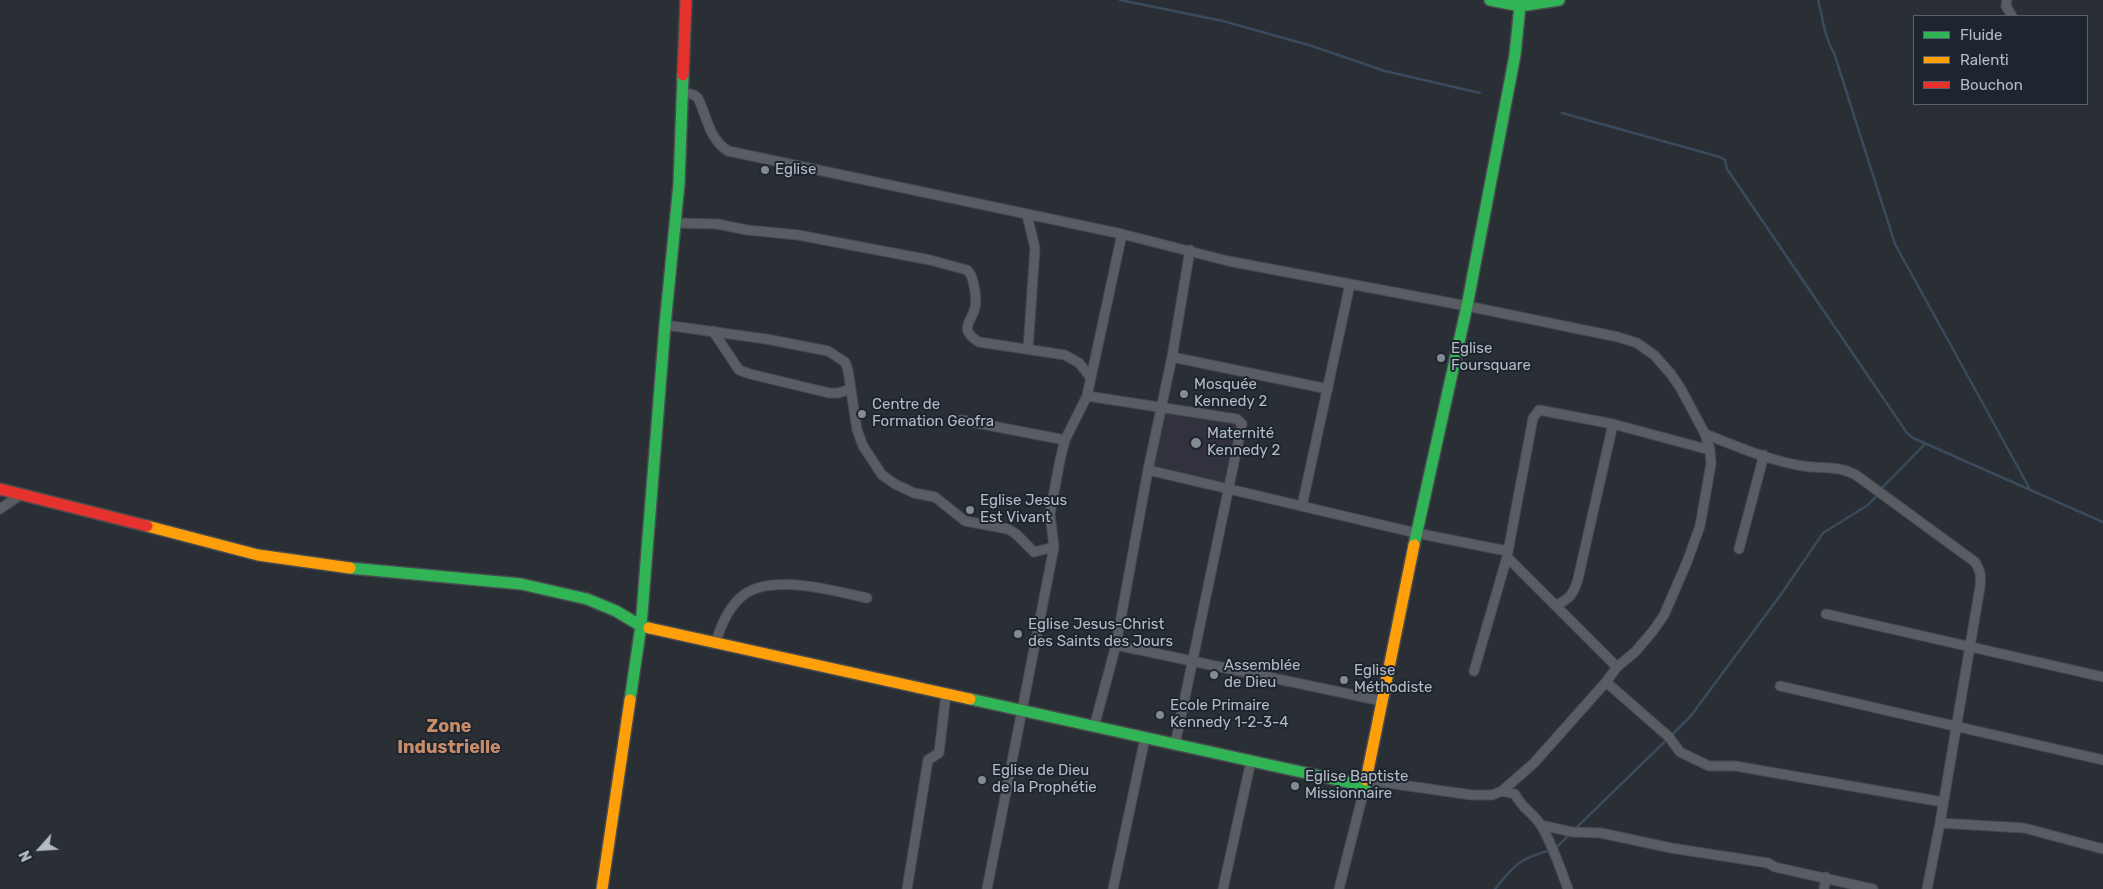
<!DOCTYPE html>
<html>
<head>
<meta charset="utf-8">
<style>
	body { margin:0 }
	#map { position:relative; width:2103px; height:889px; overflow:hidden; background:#292f34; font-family:Rubik,sans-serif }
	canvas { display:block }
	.legend { position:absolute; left:1913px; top:15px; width:175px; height:90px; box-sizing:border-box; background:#1d252e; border:1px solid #59616a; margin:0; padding:6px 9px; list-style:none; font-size:15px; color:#b3bbc5 }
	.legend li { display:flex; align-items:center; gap:10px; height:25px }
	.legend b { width:25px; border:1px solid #59616a }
	.north { position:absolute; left:15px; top:824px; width:50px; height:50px; -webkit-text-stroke:4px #1d252e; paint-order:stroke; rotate:244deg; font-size:14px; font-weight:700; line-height:20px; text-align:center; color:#b3bbc5 }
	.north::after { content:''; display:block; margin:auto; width:18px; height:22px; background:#b3bbc5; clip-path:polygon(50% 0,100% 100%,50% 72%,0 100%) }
</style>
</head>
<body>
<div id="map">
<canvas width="2103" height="889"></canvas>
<ul class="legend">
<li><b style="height:6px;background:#30b455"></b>Fluide</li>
<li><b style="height:6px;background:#ff9f0a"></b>Ralenti</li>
<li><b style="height:6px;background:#e5322d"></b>Bouchon</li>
</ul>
<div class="north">N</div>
</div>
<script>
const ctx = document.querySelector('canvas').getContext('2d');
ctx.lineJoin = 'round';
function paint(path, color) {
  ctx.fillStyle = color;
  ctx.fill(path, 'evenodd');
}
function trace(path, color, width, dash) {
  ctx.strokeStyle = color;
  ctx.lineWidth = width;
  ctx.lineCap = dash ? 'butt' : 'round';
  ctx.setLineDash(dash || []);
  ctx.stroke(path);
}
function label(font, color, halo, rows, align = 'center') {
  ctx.font = font + ' Rubik,sans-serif';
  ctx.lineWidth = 4;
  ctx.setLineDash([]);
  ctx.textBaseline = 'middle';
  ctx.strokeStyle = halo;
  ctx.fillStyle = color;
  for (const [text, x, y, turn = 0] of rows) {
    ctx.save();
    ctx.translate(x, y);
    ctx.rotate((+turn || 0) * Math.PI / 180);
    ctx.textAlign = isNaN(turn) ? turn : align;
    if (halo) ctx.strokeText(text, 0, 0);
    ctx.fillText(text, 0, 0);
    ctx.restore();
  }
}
paint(new Path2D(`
	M1163,407L1241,421L1224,485L1152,465Z`), '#31323d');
trace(new Path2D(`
	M1120,0L1223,21L1312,46L1385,71L1480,93
	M1818,0C1823,18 1824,37 1834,53L1895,244L2031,491
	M1562,113L1720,157L1725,160L1727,169L1907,433L1913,438L2103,522
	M1881,489L1925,444
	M1574,830L1690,717L1782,593L1823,533L1868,505L1878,494
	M1556,848L1570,834
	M1495,889C1514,865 1520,858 1551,850`), '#394b5c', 2.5);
const street = new Path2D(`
	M2007,0L2006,6L2012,16
	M683,92L694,95L698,98C707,117 709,139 728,151L1122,234L1228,261L1467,306L1618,337L1637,343L1654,355L1671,374L1681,389L1705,434L1710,450L1711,464L1700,526L1687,562L1664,615L1653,631L1635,652L1617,667L1606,682L1534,763L1502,791L1492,795H1472L1366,780
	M1027,215L1035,248L1028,349
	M676,223L717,224L747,230L798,235L930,260L967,270C974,275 977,299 975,308C971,323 958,329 979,342L1065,355L1079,363L1091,378
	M665,325L766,339L828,351L845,362L848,370L857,430L863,446L882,475L895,484L914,493L935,497L965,521L1008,529L1016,534L1034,552L1054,547
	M713,331L739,370L750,374L829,393H838L851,389
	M1172,357L1328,389
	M1087,396L1237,419L1242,424L1175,745
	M961,420L1065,440
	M1705,434C1736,446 1770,461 1803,466C1822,469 1838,465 1856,475L1975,562C1981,571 1981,577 1980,587L1940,823L1927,889
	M1148,470L1416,533L1507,551
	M1302,506L1350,284
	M0,509L22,494
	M1739,549L1764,455
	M1507,557L1617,667
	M1556,605C1570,599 1574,593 1578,579L1613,424
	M1826,614L2103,677
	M715,644C721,626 727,610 741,597C769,572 834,591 867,598
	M1116,645L1382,701
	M1474,671L1507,557L1533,418L1539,410L1613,424L1710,450
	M1606,682L1669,737L1680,752L1709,766H1735L1943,802
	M1780,686L2103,760
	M1094,727L1116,645L1148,470L1172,357L1190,250
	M1502,791L1515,794C1521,808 1535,814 1542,827C1553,846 1560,868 1568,889
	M1940,823L2024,828L2103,849
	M1541,825L1572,832L1601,833L1671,848L1768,863L1775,867L1873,889
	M907,889L928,760L939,753L946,694
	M987,889L1054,547L1050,514L1060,460L1065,440L1087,396L1122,234
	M1113,889L1145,738
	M1223,889L1251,761
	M1339,889L1365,786
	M1824,889L1826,877`);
const fast = new Path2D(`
	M1490,0L1520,6L1559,0
	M1414,545L1467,306L1515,55L1520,6
	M350,568L521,584L587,599L616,611L641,626L649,628
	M970,699L1365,786L1366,780
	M630,700L641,626L665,325L679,184L683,75`);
const slow = new Path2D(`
	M147,526L258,555L350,568
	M649,628L970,699
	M1366,780L1414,545
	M602,889L630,700`);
const jam = new Path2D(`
	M683,75L686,0
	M0,489L147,526`);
trace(street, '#474b4f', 11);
trace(fast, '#474b4f', 14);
trace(slow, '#474b4f', 14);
trace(jam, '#474b4f', 14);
trace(street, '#595c62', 9);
trace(fast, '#30b455', 11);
trace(slow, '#ff9f0a', 11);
trace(jam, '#e5322d', 11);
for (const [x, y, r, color] of [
	[765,170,5,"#838a92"],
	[1441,358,5,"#838a92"],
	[1184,394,5,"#838a92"],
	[862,414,5,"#838a92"],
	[1196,443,6,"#838a92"],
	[970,510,5,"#838a92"],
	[1018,634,5,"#838a92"],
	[1214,675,5,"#838a92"],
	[1344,680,5,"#838a92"],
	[1160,715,5,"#838a92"],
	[982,780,5,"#838a92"],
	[1295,786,5,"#838a92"]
]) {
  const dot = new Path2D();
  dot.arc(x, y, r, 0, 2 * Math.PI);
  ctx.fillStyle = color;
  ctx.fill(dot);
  trace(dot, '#1d252e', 2);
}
label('15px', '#b3bbc5', '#1d252e', [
	["Eglise",775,170],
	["Eglise",1451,349],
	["Foursquare",1451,366],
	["Mosquée",1194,385],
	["Kennedy 2",1194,402],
	["Centre de",872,405],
	["Formation Geofra",872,422],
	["Maternité",1207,434],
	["Kennedy 2",1207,451],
	["Eglise Jesus",980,501],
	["Est Vivant",980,518],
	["Eglise Jesus-Christ",1028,625],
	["des Saints des Jours",1028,642],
	["Assemblée",1224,666],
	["de Dieu",1224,683],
	["Eglise",1354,671],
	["Méthodiste",1354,688],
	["Ecole Primaire",1170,706],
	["Kennedy 1-2-3-4",1170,723],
	["Eglise de Dieu",992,771],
	["de la Prophétie",992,788],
	["Eglise Baptiste",1305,777],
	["Missionnaire",1305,794]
], 'left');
label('bold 18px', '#ca8b68', '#1d252e', [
	["Zone",449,727],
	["Industrielle",449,748]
]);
</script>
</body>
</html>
